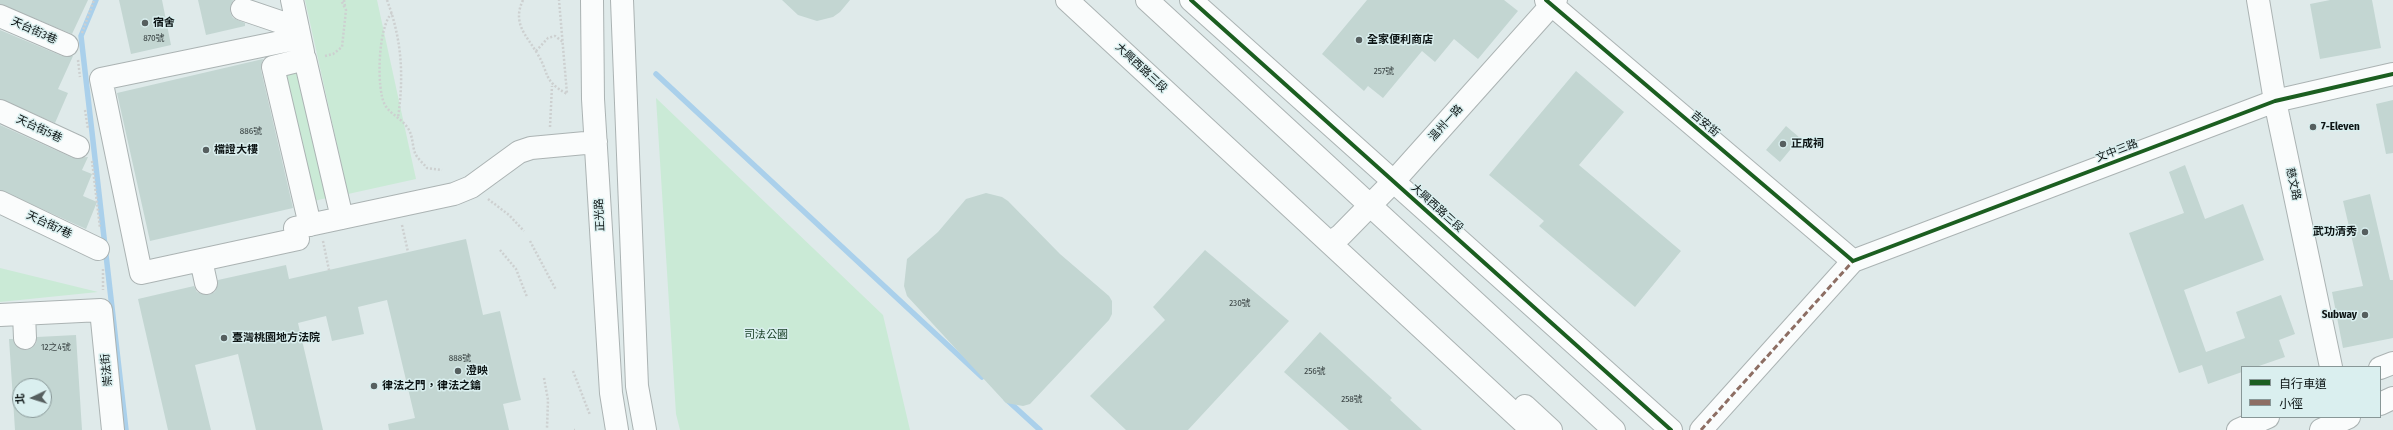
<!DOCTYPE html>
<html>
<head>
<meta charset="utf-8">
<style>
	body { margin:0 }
	#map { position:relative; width:2393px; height:430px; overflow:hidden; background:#dfeaea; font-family:"Fira Sans Condensed","Noto Sans TC",sans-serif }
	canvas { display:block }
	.legend { position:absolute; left:2241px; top:366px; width:140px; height:52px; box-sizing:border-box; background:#daefef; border:1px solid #889797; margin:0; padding:5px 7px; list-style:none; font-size:12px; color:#0c1414 }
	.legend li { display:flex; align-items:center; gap:8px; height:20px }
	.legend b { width:20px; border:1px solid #889797 }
	.north { position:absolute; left:12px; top:378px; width:40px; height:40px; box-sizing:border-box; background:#daefef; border:1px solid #889797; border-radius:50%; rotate:266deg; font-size:11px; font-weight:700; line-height:16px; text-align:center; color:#0c1414 }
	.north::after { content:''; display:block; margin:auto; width:14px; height:18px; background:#565f5f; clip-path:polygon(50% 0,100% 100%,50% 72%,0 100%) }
</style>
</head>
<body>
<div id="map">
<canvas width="2393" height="430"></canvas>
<ul class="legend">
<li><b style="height:5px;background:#1b5e20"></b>自行車道</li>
<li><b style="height:5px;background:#8d6e63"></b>小徑</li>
</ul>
<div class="north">北</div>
</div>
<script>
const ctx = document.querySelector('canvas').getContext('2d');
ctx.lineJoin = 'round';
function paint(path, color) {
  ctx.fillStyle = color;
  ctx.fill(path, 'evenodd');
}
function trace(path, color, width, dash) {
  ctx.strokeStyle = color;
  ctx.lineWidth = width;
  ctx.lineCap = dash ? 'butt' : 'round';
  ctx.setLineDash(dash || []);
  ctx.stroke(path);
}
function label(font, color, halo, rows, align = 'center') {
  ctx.font = font + ' "Fira Sans Condensed","Noto Sans TC",sans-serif';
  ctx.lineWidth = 3;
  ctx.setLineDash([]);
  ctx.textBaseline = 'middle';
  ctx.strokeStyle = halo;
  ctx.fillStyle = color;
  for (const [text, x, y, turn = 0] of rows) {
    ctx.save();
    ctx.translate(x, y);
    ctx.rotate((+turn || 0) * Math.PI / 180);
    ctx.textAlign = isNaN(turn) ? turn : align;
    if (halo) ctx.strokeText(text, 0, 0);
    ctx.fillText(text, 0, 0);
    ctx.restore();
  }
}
paint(new Path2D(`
	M305,0H377L416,179L348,194Z
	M301,69L331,197L314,201L284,73Z
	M656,98L883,315L910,430H680L676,414Z
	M0,268L98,292L0,302Z`), '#caead6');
trace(new Path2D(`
	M96,0L81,36L126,430
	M656,74L982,377
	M1006,399L1040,430`), '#aad0eb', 5.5);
paint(new Path2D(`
	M0,0H88L72,34L0,4Z
	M119,0H162L171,45L131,54Z
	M198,0H233L230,12L233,18L245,23V26L206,35Z
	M782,0H850L840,12L833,17L817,21L798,15Z
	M1367,0H1504L1518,11L1478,59L1454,39L1435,62L1422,51L1383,98L1368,86L1364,91L1322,54Z
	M2330,0H2372L2381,48L2320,59L2310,4Z
	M0,30L62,56H73L58,89L68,93L55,123L0,99Z
	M263,59L261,70L293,208L150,241L117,93Z
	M1576,71L1624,112L1579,165L1681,251L1635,307L1539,226L1544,221L1489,175Z
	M2393,100V153L2386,154L2376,104Z
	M0,125L73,158L88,157L82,170L92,174L83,196L97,202L86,229L0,190Z
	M1786,126L1800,138L1780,162L1766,150Z
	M2185,165L2205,219L2243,204L2264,260L2184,290L2206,352L2245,338L2236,312L2281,295L2295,334L2279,340L2285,357L2256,367H2242V372L2208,384L2202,365L2179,373L2129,233L2184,213L2169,172Z
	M986,193L1002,197L1008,201L1060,254L1109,296L1112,301V314L1109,320L1030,404L1023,406L1006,403L907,296L904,286L907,259L938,232L966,199Z
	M2370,194L2390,280H2393V338L2343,348L2332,292L2363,286L2343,201Z
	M466,239L483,315L500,311L517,384L521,400L503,404L509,430H389L388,424L415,418L387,300L358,307L364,334L332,341L326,316L298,323L323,430H256L238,354L195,365L211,430H168L138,299L194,286L197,292L208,295L215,292L218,280L286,265L289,279Z
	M1205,250L1289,321L1188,430H1126L1090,396L1165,320L1153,307Z
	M1320,332L1392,398L1390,400L1422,430H1349L1284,372Z
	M76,335L82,430H15L9,339H13L19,349L26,350L36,344L37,337ZM20,386H44V410H20Z`), '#c3d6d2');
const minor = new Path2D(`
	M292,0L303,52
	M592,0L593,99L611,393L617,430
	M622,0L637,386L645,430
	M1067,0L1532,430
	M1147,0L1614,430
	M1191,0L1671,430
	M1546,0L1853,261
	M2258,0L2275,101L2331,367
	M242,9L298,28
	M0,16L67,45
	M0,111L78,147
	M0,202L98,249
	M310,225L273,67L305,59L342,218
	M1331,242L1341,235L1394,181L1556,0
	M201,260L141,273L101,79L300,38
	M206,283L201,260L298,239L295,228L454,194L471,187L519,152L531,148L596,142
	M24,314L25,338
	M0,315L101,310L113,430
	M2380,368L2393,363
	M2380,404L2393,398
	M1525,406L1551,430
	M1701,430L1853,261L2275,101L2393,74
	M2238,430L2268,417
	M2321,430L2349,417`);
trace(minor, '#abb3b3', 24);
trace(new Path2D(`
	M344,0L345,6
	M387,0C402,40 404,76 398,118
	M523,0C512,23 526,35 537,53C550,74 542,80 567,94L559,0
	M392,13C378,26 376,89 385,105C391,115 401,118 407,127C413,134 412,145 415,153C417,158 423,163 427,168L442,170
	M82,33L94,0
	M536,51L548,38L555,36L563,42
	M325,56L333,54L342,47L346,10L341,0
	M78,60L80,77
	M85,110L88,129
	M550,127L552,86
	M92,161L100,228
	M488,199L509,215L524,231
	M402,225L408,252
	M323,241L329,270
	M530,241L556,290
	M500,250L516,269L527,297
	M103,269V290
	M573,371L590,415
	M544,378L548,400L547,428
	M574,430H575`), '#cdd0d0', 2.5, [2, 2]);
trace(minor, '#fafcfc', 22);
trace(new Path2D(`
	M1701,430L1853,261`), '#8d6e63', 3, [6, 3]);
trace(new Path2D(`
	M1191,0L1671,430
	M1546,0L1853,261L2275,101L2393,74`), '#1b5e20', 4);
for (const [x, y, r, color] of [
	[145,23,4,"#565f5f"],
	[1359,40,4,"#565f5f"],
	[2313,127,4,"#565f5f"],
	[1783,144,4,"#565f5f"],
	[206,150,4,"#565f5f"],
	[2365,232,4,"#565f5f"],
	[2365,315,4,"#565f5f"],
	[224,338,4,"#565f5f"],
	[458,371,4,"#565f5f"],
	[374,386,4,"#565f5f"]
]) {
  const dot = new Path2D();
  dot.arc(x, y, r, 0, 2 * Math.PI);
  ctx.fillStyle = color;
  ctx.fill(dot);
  trace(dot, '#daefef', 1.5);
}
label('9px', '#3a4444', null, [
	["870號",154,38],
	["257號",1384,71],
	["886號",251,131],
	["230號",1240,303],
	["12之4號",56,347],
	["888號",460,358],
	["256號",1315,371],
	["258號",1352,399]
]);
label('bold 11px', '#0c1414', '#daefef', [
	["宿舍",153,23],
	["全家便利商店",1367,40],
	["7-Eleven",2321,127],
	["正成祠",1791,144],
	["檔證大樓",214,150],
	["武功清秀",2357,232,"right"],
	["Subway",2357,315,"right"],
	["臺灣桃園地方法院",232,338],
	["澄映",466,371],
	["律法之門，律法之鑰",382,386]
], 'left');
label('11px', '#0c1414', '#daefef', [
	["天台街3巷",34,31,24],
	["大興西路三段",1141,68,43],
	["溫州一路",1446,123,-48],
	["吉安街",1705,124,40],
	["天台街5巷",39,129,25],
	["文中三路",2117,151,-21],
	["慈文路",2293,184,78],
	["大興西路三段",1437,208,42],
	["正光路",600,215,-93],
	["天台街7巷",49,225,25],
	["崇法街",107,370,-96]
]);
label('11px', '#133a20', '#daefef', [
	["司法公園",766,335]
]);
</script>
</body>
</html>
